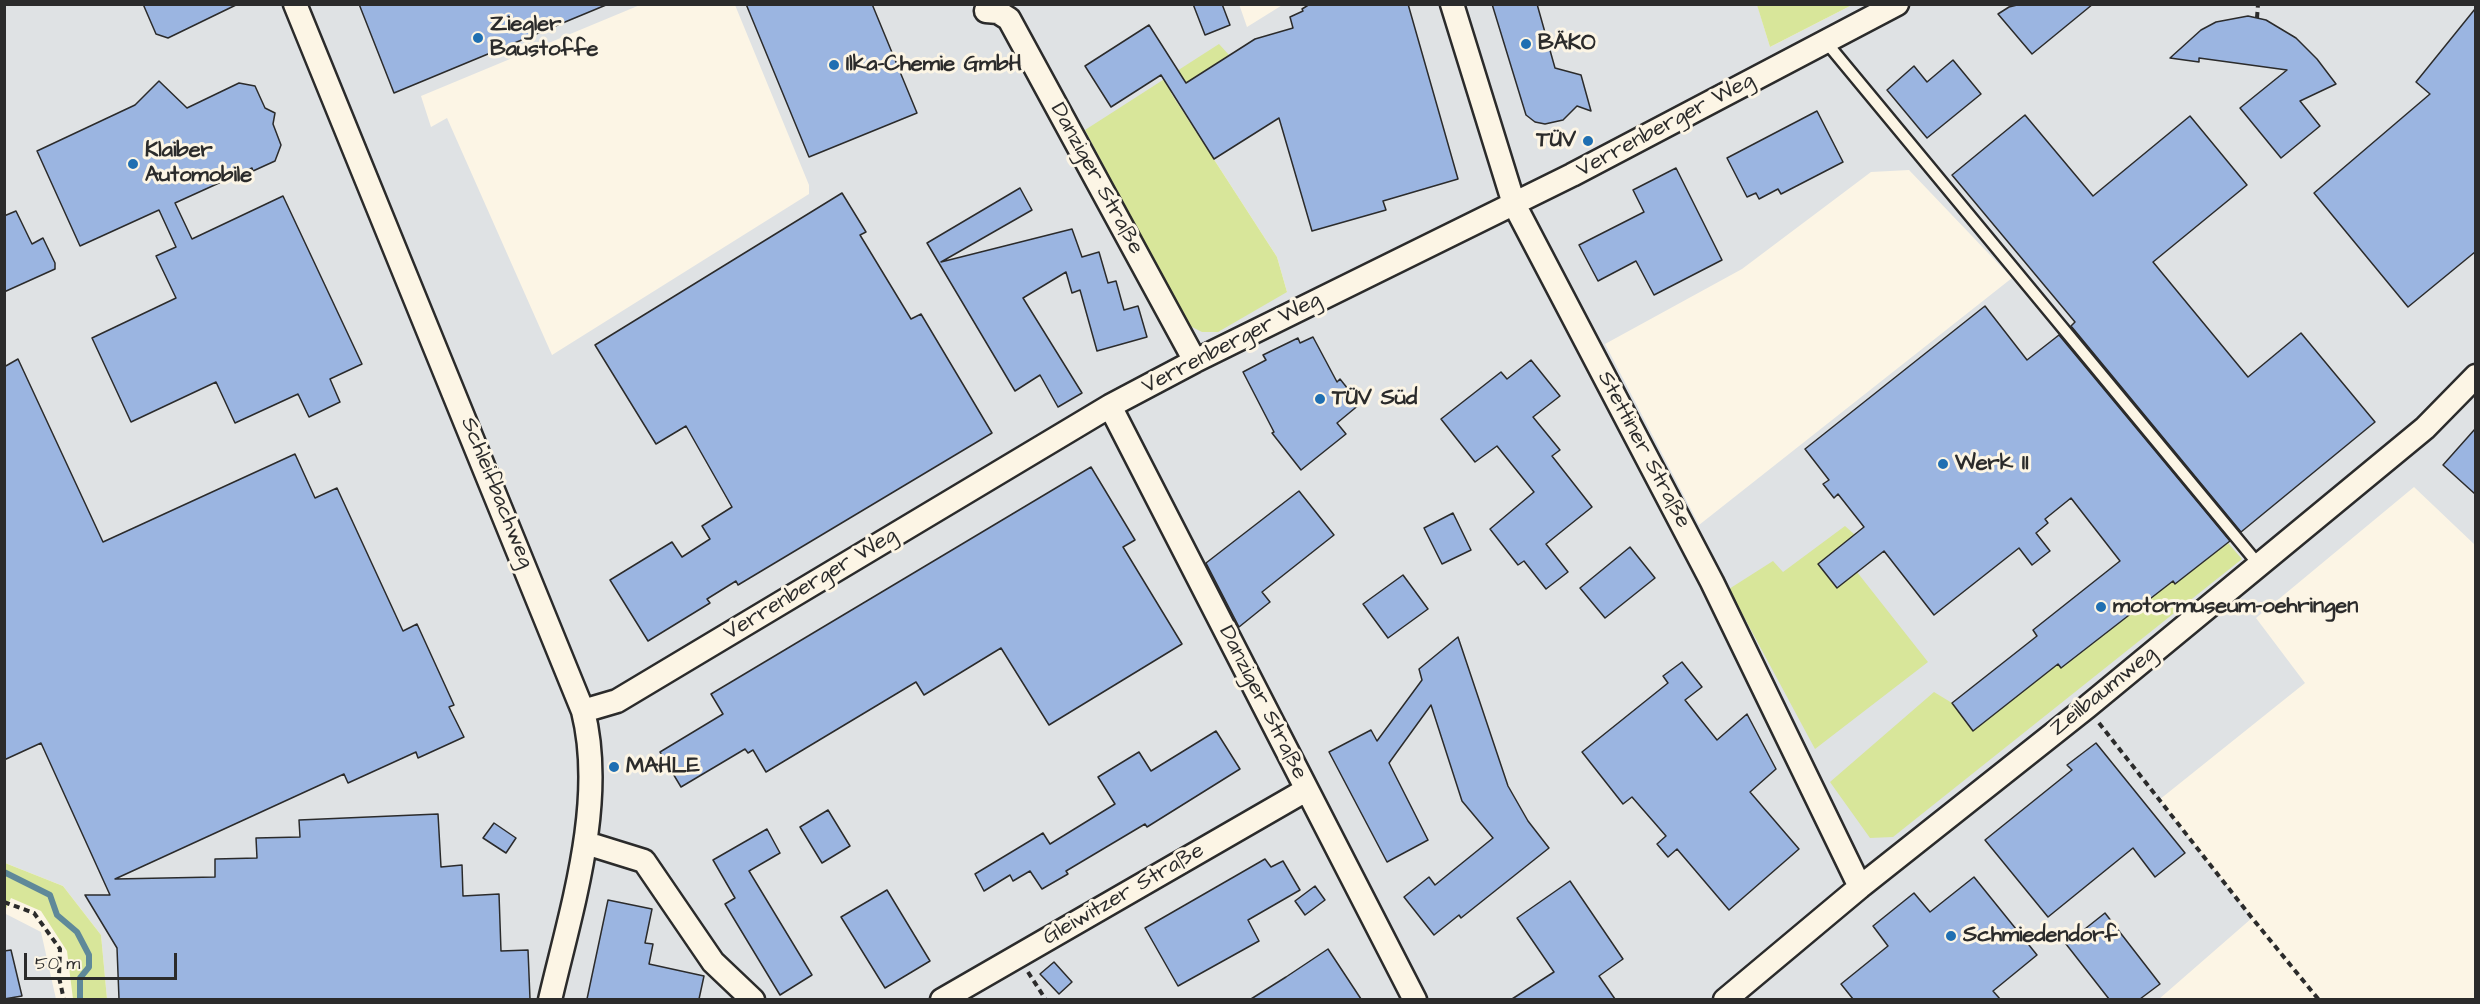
<!DOCTYPE html>
<html>
<head>
<meta charset="utf-8">
<style>
	body { margin:0 }
	#map { position:relative; width:2480px; height:1004px; overflow:hidden; background:#fcf5e5; font-family:"Architects Daughter",sans-serif }
	canvas { display:block }
	.frame { position:absolute; inset:0; border:6px solid #2b2b2b; pointer-events:none }
	.scale { position:absolute; left:24px; top:953px; width:153px; height:27px; box-sizing:border-box; border:3px solid #2b2b2b; border-top:0; padding-left:8px; font-size:18px; line-height:21px; white-space:nowrap; color:#2b2b2b; -webkit-text-stroke:4px #fcf5e5; paint-order:stroke }
</style>
</head>
<body>
<div id="map">
<canvas width="2480" height="1004"></canvas>
<div class="frame"></div>
<div class="scale">50 m</div>
</div>
<script>
const ctx = document.querySelector('canvas').getContext('2d');
ctx.lineJoin = 'round';
function paint(path, color) {
  ctx.fillStyle = color;
  ctx.fill(path, 'evenodd');
}
function trace(path, color, width, dash) {
  ctx.strokeStyle = color;
  ctx.lineWidth = width;
  ctx.lineCap = dash ? 'butt' : 'round';
  ctx.setLineDash(dash || []);
  ctx.stroke(path);
}
function label(font, color, halo, rows, align = 'center') {
  ctx.font = font + ' "Architects Daughter",sans-serif';
  ctx.lineWidth = 6;
  ctx.setLineDash([]);
  ctx.textBaseline = 'middle';
  ctx.strokeStyle = halo;
  ctx.fillStyle = color;
  for (const [text, x, y, turn = 0] of rows) {
    ctx.save();
    ctx.translate(x, y);
    ctx.rotate((+turn || 0) * Math.PI / 180);
    ctx.textAlign = isNaN(turn) ? turn : align;
    if (halo) ctx.strokeText(text, 0, 0);
    ctx.fillText(text, 0, 0);
    ctx.restore();
  }
}
paint(new Path2D(`
	M1239,4L1247,27L1284,4H1757L1770,47L1852,5H2475V545L2414,487L2256,618L2305,683L2159,800L2252,918L2159,999H107L101,935L63,886L5,863L4,5H640L421,96L431,127L447,118L552,355L809,194V185L735,5ZM1228,56L1171,93L1277,257L1287,292L1085,131ZM1909,170L2012,278L1699,525L1605,344L1742,269L1871,172Z
	M4,913L41,932L56,999H5Z`), '#dfe2e4');
paint(new Path2D(`
	M1757,5V4L1852,5L1770,47Z
	M1219,44L1229,55L1171,93L1277,257L1287,292L1218,332H1202L1188,325L1085,130Z
	M1845,526L1855,535L1818,564L1857,572L1928,662L1815,749L1729,589L1773,561L1783,572Z
	M2228,543L2242,559L1893,837L1870,838L1830,782L1934,692L1952,703L1973,730L2058,664L2062,668L2173,581L2176,583Z
	M5,863L63,886L101,935L107,999H73L67,951L41,911L11,898L5,911Z`), '#d8e69a');
trace(new Path2D(`
	M4,872L50,895L57,915L77,932L89,955V967L80,978V1000`), '#5f8999', 6);
const building = new Path2D(`
	M143,4H238L168,38L156,34Z
	M359,4H606V5L394,93Z
	M746,4H872L917,113L809,157Z
	M1193,4H1222L1230,25L1205,35Z
	M1310,4H1408L1458,179L1383,201L1386,210L1312,231L1279,118L1214,159L1161,75L1111,107L1085,66L1149,25L1186,83L1255,39L1293,28L1290,17L1303,11L1302,9Z
	M1492,4H1537L1555,68L1581,75L1591,111L1577,106L1563,120L1545,124L1535,122L1526,115Z
	M2021,4H2093L2032,54L1998,14L2009,7Z
	M2475,9V252L2408,307L2314,193L2430,94L2416,82Z
	M2248,16L2266,20L2296,38L2317,59L2336,84L2300,101L2320,126L2281,158L2240,108L2287,70L2199,58V62L2170,58L2201,30L2216,22Z
	M1953,60L1981,94L1927,138L1887,90L1914,66L1927,82Z
	M159,81L187,108L239,83L255,86L265,108L275,113L273,124L281,145L275,161L253,171L252,168L175,203L192,239L283,196L362,364L330,379L340,402L309,417L298,394L235,423L216,382L131,422L92,338L176,298L156,256L176,247L159,210L80,246L37,151L135,105Z
	M1817,111L1843,162L1781,194L1778,189L1759,199L1756,193L1747,197L1727,158Z
	M2025,115L2093,196L2190,116L2247,185L2153,262L2248,377L2301,333L2375,422L2241,532L2071,326L2075,322L1952,175Z
	M1676,168L1722,260L1654,295L1636,261L1598,281L1579,245L1644,212L1633,190Z
	M1020,188L1032,210L941,262L1072,229L1082,257L1099,252L1108,283L1116,281L1124,310L1138,306L1147,337L1097,351L1080,290L1072,293L1066,272L1023,298L1082,393L1058,407L1040,375L1015,391L927,243Z
	M842,193L866,232L860,235L911,319L921,314L992,433L738,585L736,581L707,599L710,603L648,641L610,580L672,542L682,557L710,539L702,526L732,507L686,426L656,444L595,345Z
	M16,211L32,244L43,238L55,263V269L4,292V216Z
	M1985,306L2027,360L2059,335L2230,541L2175,584L2173,581L2061,668L2058,664L1973,731L1952,703L2037,636L2033,630L2120,561L2071,498L2045,519L2048,523L2036,533L2050,551L2032,565L2019,548L1934,615L1884,551L1837,588L1818,564L1864,527L1838,494L1834,498L1823,484L1829,480L1805,449Z
	M1313,337L1337,382L1340,379L1360,404L1337,423L1346,434L1301,470L1272,433L1274,432L1243,372L1266,360L1263,355L1298,338L1300,343Z
	M18,359L103,542L295,454L315,498L337,488L403,631L417,624L454,705L449,707L464,737L418,758L416,752L348,783L344,774L115,879L215,877V859L257,858L256,838L300,837L299,820L438,814L441,867L462,865L463,896L499,894L501,951L528,950L530,999H119L117,948L85,895H110L41,743L4,760V367Z
	M1531,360L1560,396L1533,417L1560,450L1552,456L1592,507L1546,544L1568,572L1546,589L1524,561L1518,565L1490,529L1534,492L1497,446L1475,462L1441,419L1501,372L1507,379Z
	M2475,429V494L2443,465Z
	M1091,467L1135,540L1123,547L1182,644L1049,725L1001,648L924,695L916,682L766,772L753,750L748,753L745,749L681,787L660,752L723,714L711,694Z
	M1299,491L1334,535L1262,592L1270,602L1239,627L1206,563Z
	M1453,513L1471,550L1442,564L1424,528Z
	M1630,547L1655,578L1605,618L1580,588Z
	M1403,575L1428,609L1388,638L1363,604Z
	M1458,637L1508,786L1528,821L1549,848L1461,918L1459,915L1434,935L1404,897L1429,877L1435,885L1493,838L1462,801L1431,705L1389,763L1428,840L1387,862L1329,752L1371,730L1377,741L1422,680L1419,669Z
	M1682,662L1702,687L1685,700L1717,740L1747,714L1776,769L1750,792L1799,849L1729,910L1677,849L1668,857L1657,844L1666,836L1632,797L1623,804L1582,752L1668,683L1663,676Z
	M1216,731L1240,769L1147,827L1145,824L1066,871L1068,874L1042,889L1030,871L1013,881L1010,875L984,891L975,874L1043,833L1050,844L1115,804L1098,777L1139,752L1151,771Z
	M2096,743L2185,853L2155,877L2133,848L2048,917L1985,840L2072,770L2067,765Z
	M828,810L850,846L822,863L800,827Z
	M494,823L516,838L506,853L483,838Z
	M767,829L780,853L749,871L812,975L780,995L725,904L735,898L713,860Z
	M1265,859L1271,867L1283,861L1300,890L1248,920L1259,941L1178,986L1145,928Z
	M1974,877L2037,955L1993,991L2000,999H1853L1841,984L1888,946L1873,926L1914,893L1930,912Z
	M1570,881L1623,959L1599,976L1615,999H1512L1554,972L1517,918Z
	M1315,886L1325,900L1305,915L1295,901Z
	M887,890L930,961L885,988L841,917Z
	M608,900L652,909L645,943L653,944L649,964L704,976L699,999H587Z
	M2105,913L2160,984L2140,999H2109L2066,944Z
	M1328,949L1361,999H1251L1286,977Z
	M11,950L22,996L4,999V951Z
	M1054,962L1072,982L1059,994L1040,974Z`);
paint(building, '#9bb5e1');
trace(building, '#2b2b2b', 1.5);
const lane = new Path2D(`
	M1826,42L2259,565`);
const street = new Path2D(`
	M295,4L583,711C606,802 571,910 550,1000
	M1452,4L1514,204L1712,582L1860,887
	M986,11L998,12L1009,19L1195,361
	M1110,406L1415,1000
	M583,711L617,701L1110,406L1195,361L1572,175L1897,4
	M586,843L644,861L713,962L753,1000
	M942,1000L1306,790
	M1725,1000L1860,887L2087,707L2425,428L2476,376`);
trace(lane, '#2b2b2b', 15);
trace(street, '#2b2b2b', 27);
trace(new Path2D(`
	M2257,18L2258,4
	M2099,723L2252,918L2319,1000
	M4,902L34,913L60,949L59,977L64,1000
	M1028,972L1046,1000`), '#2b2b2b', 4, [6, 4.5]);
trace(lane, '#fcf5e5', 10);
trace(street, '#fcf5e5', 22);
for (const [x, y, r, color] of [
	[478,38,6,"#1f6fb2"],
	[1526,44,6,"#1f6fb2"],
	[834,65,6,"#1f6fb2"],
	[1588,141,6,"#1f6fb2"],
	[133,164,6,"#1f6fb2"],
	[1320,399,6,"#1f6fb2"],
	[1943,464,6,"#1f6fb2"],
	[2101,607,6,"#1f6fb2"],
	[614,767,6,"#1f6fb2"],
	[1951,936,6,"#1f6fb2"]
]) {
  const dot = new Path2D();
  dot.arc(x, y, r, 0, 2 * Math.PI);
  ctx.fillStyle = color;
  ctx.fill(dot);
  trace(dot, '#fcf5e5', 2);
}
label('bold 22px', '#2b2b2b', '#fcf5e5', [
	["Ziegler",490,25],
	["Baustoffe",490,50],
	["BÄKO",1538,44],
	["Ilka-Chemie GmbH",846,65],
	["TÜV",1576,141,"right"],
	["Klaiber",145,151],
	["Automobile",145,176],
	["TÜV Süd",1332,399],
	["Werk II",1955,464],
	["motormuseum-oehringen",2113,607],
	["MAHLE",626,767],
	["Schmiedendorf",1963,936]
], 'left');
label('22px', '#2b2b2b', '#fcf5e5', [
	["Verrenberger Weg",1666,126,-28],
	["Danziger Straße",1096,179,61],
	["Verrenberger Weg",1232,344,-27],
	["Stettiner Straße",1643,450,62],
	["Schleifbachweg",496,493,68],
	["Verrenberger Weg",811,585,-31],
	["Zeilbaumweg",2104,692,-39],
	["Danziger Straße",1262,703,63],
	["Gleiwitzer Straße",1124,895,-30]
]);
</script>
</body>
</html>
